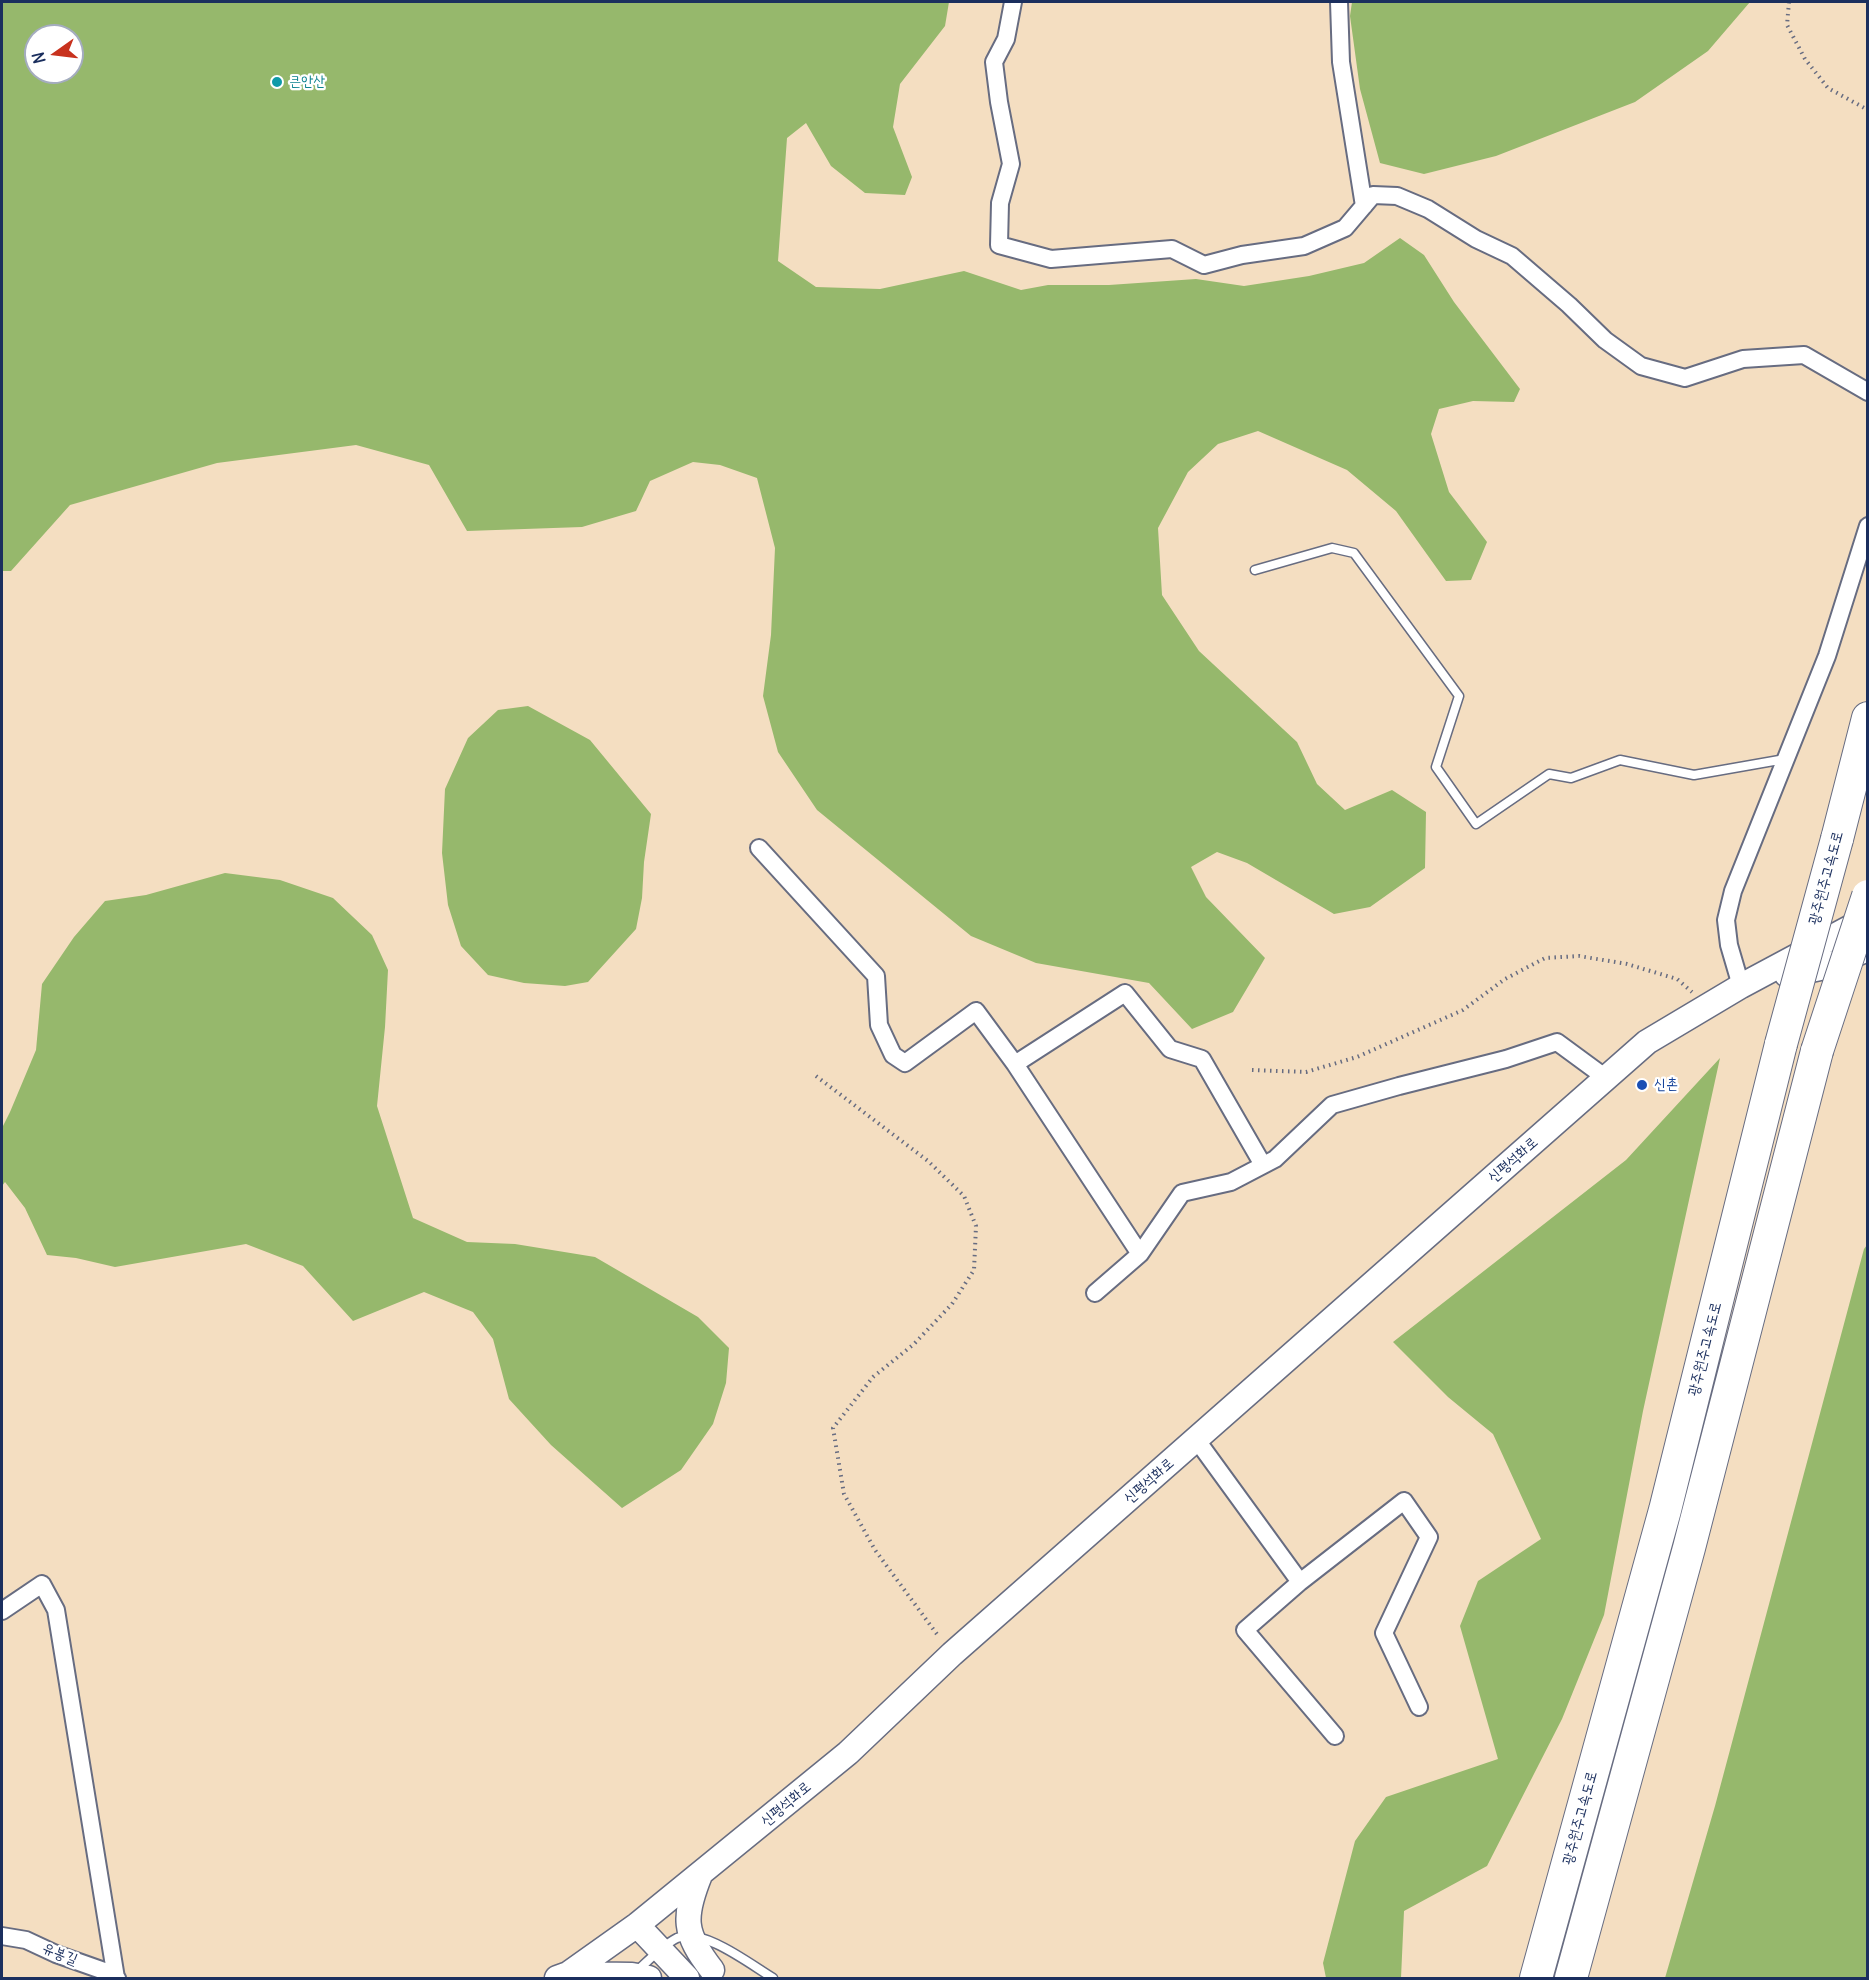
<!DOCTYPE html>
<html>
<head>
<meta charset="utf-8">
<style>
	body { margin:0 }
	#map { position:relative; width:1869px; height:1980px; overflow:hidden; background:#f4dec1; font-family:Delius,sans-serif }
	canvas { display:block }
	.frame { position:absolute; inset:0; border:3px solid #1b2f5e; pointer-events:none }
	.north { position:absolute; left:24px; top:24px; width:60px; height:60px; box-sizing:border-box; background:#fff; border:2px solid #a4acbf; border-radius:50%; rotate:256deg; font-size:16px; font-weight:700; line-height:24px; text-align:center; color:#1b2f5e }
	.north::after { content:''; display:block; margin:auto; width:21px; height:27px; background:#c8321e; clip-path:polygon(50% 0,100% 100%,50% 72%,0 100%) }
</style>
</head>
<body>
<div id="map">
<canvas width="1869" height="1980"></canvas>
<div class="frame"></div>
<div class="north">N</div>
</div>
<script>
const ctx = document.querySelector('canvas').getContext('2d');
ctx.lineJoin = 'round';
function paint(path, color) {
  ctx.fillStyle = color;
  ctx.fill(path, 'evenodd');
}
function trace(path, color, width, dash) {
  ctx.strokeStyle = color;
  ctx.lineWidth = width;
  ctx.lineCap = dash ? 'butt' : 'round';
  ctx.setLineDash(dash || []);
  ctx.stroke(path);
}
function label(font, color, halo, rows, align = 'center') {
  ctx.font = font + ' Delius,"Poor Story",sans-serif';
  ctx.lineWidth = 4.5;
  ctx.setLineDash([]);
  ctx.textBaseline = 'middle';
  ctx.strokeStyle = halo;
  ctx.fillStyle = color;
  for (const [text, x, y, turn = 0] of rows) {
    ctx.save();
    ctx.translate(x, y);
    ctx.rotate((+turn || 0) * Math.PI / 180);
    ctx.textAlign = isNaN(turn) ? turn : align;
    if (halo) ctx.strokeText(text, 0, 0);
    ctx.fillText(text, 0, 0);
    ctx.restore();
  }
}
paint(new Path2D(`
	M2,2H949L945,26L900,84L893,127L912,177L905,195L865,193L831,166L806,123L787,138L778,261L816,287L880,289L964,271L1021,290L1048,285H1109L1196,279L1244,286L1309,276L1364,263L1400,238L1424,255L1454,302L1520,389L1514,402L1473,401L1439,409L1431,434L1449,492L1487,542L1471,580L1446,581L1396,511L1347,470L1258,431L1218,444L1188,472L1158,528L1162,595L1199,651L1297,742L1317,784L1345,810L1392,790L1426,812L1425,868L1370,907L1334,914L1247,863L1217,852L1191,867L1206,897L1265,958L1233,1012L1192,1029L1149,983L1036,963L971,936L817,810L778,752L763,696L771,635L775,548L757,478L720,465L693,462L650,481L636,511L582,527L467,531L429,465L356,445L217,463L70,505L11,571H2ZM36,36H72V72H36Z
	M1352,2H1750L1708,51L1635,102L1496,156L1424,174L1380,163L1360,89L1350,16Z
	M528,706L590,740L651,814L644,862L642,898L636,929L588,982L565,986L524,983L488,975L461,946L448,905L442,853L445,789L468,738L498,710Z
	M225,873L280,880L333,898L372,935L388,970L385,1027L377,1106L413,1218L467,1242L515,1244L595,1257L698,1317L729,1348L726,1383L713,1424L681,1470L622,1508L551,1445L509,1399L493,1339L473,1312L424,1292L353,1321L303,1266L246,1244L115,1267L76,1258L47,1255L25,1208L5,1182L2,1186V1128L10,1112L36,1050L42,984L74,937L105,901L146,895Z
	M1720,1058L1643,1411L1604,1615L1562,1719L1487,1866L1404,1911L1401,1978H1326L1323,1963L1355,1841L1386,1797L1498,1759L1460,1626L1478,1581L1541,1539L1493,1434L1448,1397L1393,1342L1626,1160Z
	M1867,1245V1978H1665L1715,1806L1864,1249Z`), '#96b86c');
const lane = new Path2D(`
	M1255,570L1332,548L1354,553L1459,696L1436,767L1476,824L1549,774L1571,778L1620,760L1694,775L1785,759
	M637,1971C649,1960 663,1945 677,1938C703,1927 751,1965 773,1978`);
const street = new Path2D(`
	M1013,2L1006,39L994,62L999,102L1011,164L1000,203L999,245L1051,259L1172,249L1204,265L1242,255L1304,246L1345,228L1373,195L1397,196L1428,209L1476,239L1512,256L1569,305L1605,340L1641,366L1685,378L1743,359L1804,355L1868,392
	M1339,2L1341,62L1364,206
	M759,848L876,976L879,1025L893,1055L905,1063L976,1011L1015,1064L1140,1254
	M1741,986L1729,945L1726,920L1733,891L1827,656L1868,526
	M1015,1064L1125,993L1170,1049L1202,1059L1263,1165
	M1095,1293L1140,1254L1182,1193L1231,1182L1275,1159L1332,1105L1399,1086L1506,1059L1557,1042L1606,1078
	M1196,1439L1300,1582L1245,1630L1335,1736
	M1300,1582L1404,1501L1429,1537L1384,1633L1419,1707
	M2,1611L42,1584L56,1610L116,1978
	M2,1936L26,1940L56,1954L107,1972L117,1978`);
const secondary = new Path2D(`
	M1787,975L1825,967L1868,949
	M700,1875C683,1917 683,1933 712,1970
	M637,1925L687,1978
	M568,1974L632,1975L649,1978
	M557,1978L568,1974L637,1925L848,1753L952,1654L1647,1042L1741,986L1868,918`);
const highway = new Path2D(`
	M1837,839L1868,718
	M1536,1978L1665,1510L1781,1044
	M1571,1978L1689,1548L1817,1051`);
trace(lane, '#676c81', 11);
trace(street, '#676c81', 20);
trace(secondary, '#676c81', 27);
trace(highway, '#676c81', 34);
trace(new Path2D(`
	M1789,2L1787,25L1805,59L1828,88L1868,110
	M1252,1070L1306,1072L1357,1057L1463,1010L1505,979L1545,958L1579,956L1627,964L1677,979L1692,992
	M816,1076L928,1161L964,1196L976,1226L974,1270L952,1304L914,1344L873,1377L833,1428L844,1494L875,1550L939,1637`), '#676c81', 4, [1.5, 4.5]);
trace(lane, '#fff', 8);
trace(street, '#fff', 16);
trace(secondary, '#fff', 24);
trace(highway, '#fff', 32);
const highwayBridge = new Path2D(`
	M1781,1044L1837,839
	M1817,1051L1868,896`);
trace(highwayBridge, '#676c81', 34, []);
trace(highwayBridge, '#fff', 32);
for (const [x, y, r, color] of [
	[277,82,6,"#0f9aa8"],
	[1642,1085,6,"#1a4fb4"]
]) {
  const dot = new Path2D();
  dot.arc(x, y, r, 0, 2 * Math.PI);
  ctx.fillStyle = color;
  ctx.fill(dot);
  trace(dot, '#fff', 2);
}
label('15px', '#0d838f', '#fff', [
	["큰안산",289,82]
], 'left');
label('15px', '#1b2f5e', '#fff', [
	["광주원주고속도로",1826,878,-75],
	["신평석화로",1513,1160,-41],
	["광주원주고속도로",1705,1349,-76],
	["신평석화로",1149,1481,-41],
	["신평석화로",786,1804,-40],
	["광주원주고속도로",1580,1818,-75],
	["유봉길",60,1954,22]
]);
label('15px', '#164399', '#fff', [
	["신촌",1654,1085]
], 'left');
</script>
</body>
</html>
